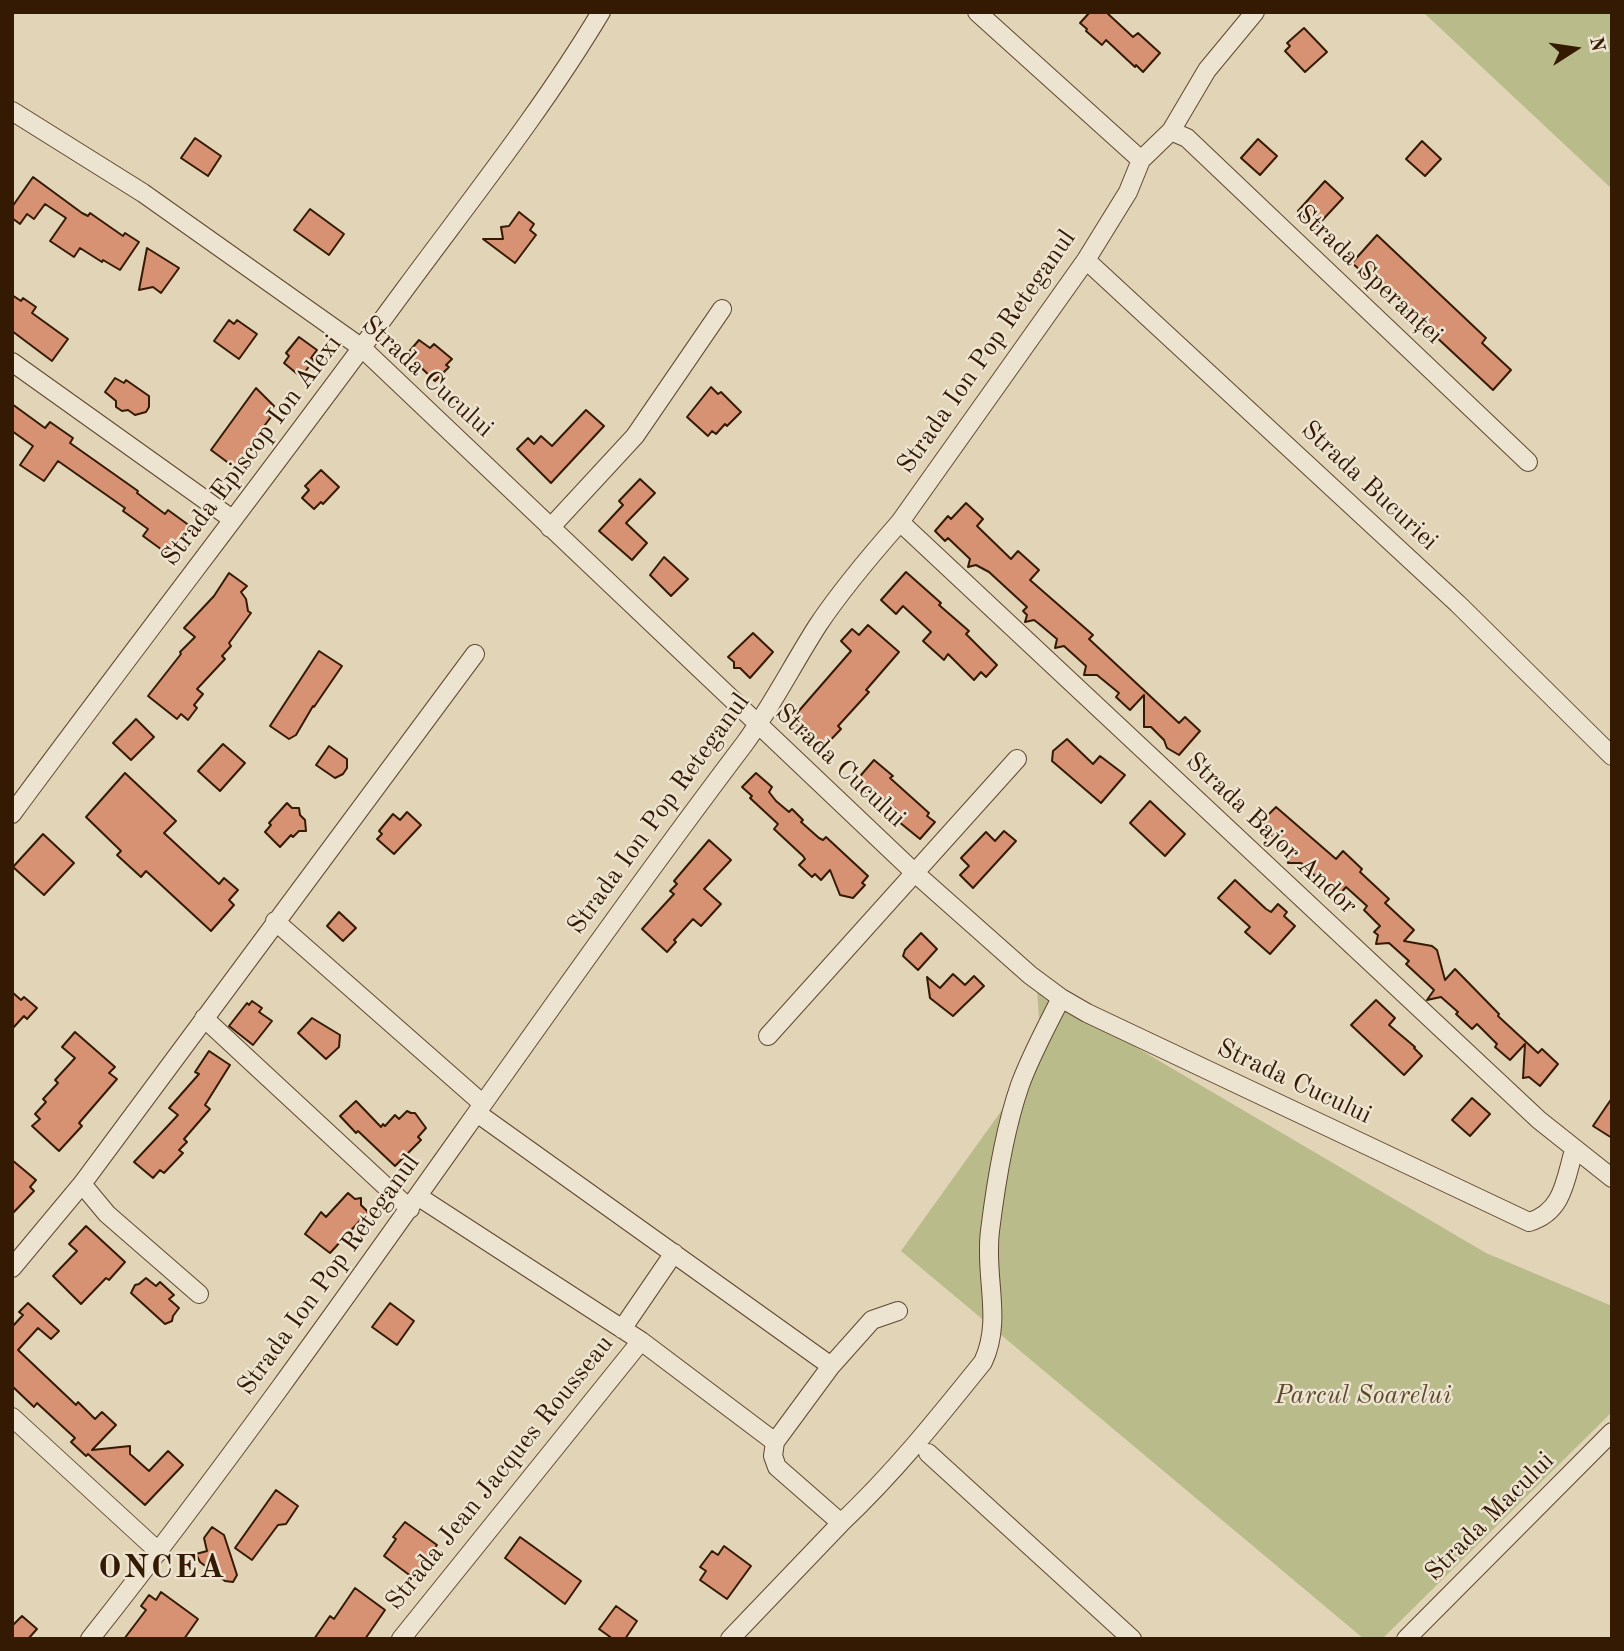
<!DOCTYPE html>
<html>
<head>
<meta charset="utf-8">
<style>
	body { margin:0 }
	#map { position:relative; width:1624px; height:1651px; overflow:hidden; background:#e1d4b7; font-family:"Old Standard TT",serif }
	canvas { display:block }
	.frame { position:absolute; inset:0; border:14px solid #351a03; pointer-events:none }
	.north { position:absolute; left:1540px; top:14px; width:70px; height:70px; -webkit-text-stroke:5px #ece3d0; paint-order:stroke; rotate:78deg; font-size:19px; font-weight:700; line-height:28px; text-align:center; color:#351a03 }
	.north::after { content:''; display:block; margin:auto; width:24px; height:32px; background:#351a03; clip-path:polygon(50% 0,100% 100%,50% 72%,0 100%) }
</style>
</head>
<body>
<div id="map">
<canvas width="1624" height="1651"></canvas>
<div class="frame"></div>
<div class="north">N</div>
</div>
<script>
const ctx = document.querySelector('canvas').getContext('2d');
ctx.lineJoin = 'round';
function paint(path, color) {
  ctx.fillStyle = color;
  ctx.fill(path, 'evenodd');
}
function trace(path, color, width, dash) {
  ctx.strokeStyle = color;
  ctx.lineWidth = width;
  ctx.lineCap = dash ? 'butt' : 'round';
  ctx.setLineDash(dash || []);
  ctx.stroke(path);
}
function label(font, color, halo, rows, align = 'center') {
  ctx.font = font + ' "Old Standard TT",serif';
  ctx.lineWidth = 5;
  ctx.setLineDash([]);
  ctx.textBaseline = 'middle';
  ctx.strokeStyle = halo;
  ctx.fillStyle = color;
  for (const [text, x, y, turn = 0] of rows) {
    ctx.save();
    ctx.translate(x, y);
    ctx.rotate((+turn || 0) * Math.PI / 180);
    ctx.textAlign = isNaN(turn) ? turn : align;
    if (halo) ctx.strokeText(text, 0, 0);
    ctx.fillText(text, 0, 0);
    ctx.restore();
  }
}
paint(new Path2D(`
	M1423,12H1612V189Z
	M1037,989L1486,1253L1612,1306V1412L1382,1639H1364L901,1251L1022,1082L1040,1034Z`), '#b9bb8a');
const building = new Path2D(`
	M1090,12H1106L1133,37L1138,33L1160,53L1143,72L1136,65L1135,67L1106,40L1102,45L1086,31L1087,29L1080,23Z
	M1304,28L1327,52L1305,72L1285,51L1290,46L1287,43Z
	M195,138L221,156L208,176L181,158Z
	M1258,139L1277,156L1260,175L1241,158Z
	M1422,141L1441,159L1425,176L1406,159Z
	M33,177L82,213L88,216L90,213L123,236L125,233L139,242L120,270L103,260L102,262L80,248L74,257L50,241L66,218L45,204L34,219L27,214L20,224L12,218V207Z
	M1325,181L1343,198L1316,227L1298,211Z
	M310,209L344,234L329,255L294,230Z
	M519,212L534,224L530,230L536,235L515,263L483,239H503L501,227L509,226Z
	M1377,235L1486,338L1482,343L1511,370L1493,390L1371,276L1369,278L1352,263Z
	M147,248L179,268L161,293L153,287L139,290Z
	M12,295L21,301L23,298L36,307L32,313L68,339L52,361L12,331Z
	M229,320L234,324L237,320L257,334L239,359L214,341Z
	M299,337L317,350L311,358L314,360L301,377L284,363L289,356L286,353Z
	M419,340L430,348L434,344L452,359L446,365L449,367L435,381L407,354Z
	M115,378L124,383L126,380L149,396V407L146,412L135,415L128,410L122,411L116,407V401L105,392Z
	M711,387L718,394L721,392L741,412L727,426L725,424L716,434L712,431L708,436L687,417Z
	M256,388L274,406L268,414L271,417L252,442L256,446L238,470L211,450Z
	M12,404L45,428L50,422L73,438L70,443L138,491L137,493L165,514L168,510L190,526L169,555L143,536L148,529L123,511L125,508L58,461L44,481L20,465L33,446L12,431Z
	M586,410L604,426L551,483L517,449L528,438L534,444L541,436L552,446Z
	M321,470L339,487L323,504L321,502L314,509L302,498L309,490L305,486Z
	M640,479L655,493L626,523L647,543L632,560L599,531L623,505L619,501Z
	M966,503L983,519L977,526L1011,559L1018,551L1039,570L1030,580L1093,635L1089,639L1179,723L1185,717L1200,731L1179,755L1167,748L1164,740L1151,727H1144V695L1130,710L1116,697L1119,693L1097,675H1084L1086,666L1064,646L1055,648L1057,639L1038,623L1034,620L1025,622L1027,615L1023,611L1027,607L989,572L976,565L968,567L970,559L948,538L945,541L935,531L948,516L951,519Z
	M664,557L688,579L671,596L650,575Z
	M906,572L941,603L939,605L969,631L966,634L997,665L986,677L981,672L974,680L948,654L944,660L923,641L931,632L903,606L896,614L881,600Z
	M229,573L247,586L241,592L246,599L248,611L251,613L229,643L231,646L222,656L225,659L197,689L203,694L194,705L197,708L188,720L181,714L177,719L148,696L181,654L180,652L195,637L184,628L214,596Z
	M868,625L899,652L866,690L869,692L838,726L841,729L822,749L803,735L793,723L800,716L797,713L851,651L841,641L852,629L859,635Z
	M753,633L773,652L750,678L740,668H734V662L728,657Z
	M319,651L342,666L314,707L313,706L296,735L289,739L270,726Z
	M136,719L154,737L131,760L113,743Z
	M1067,739L1093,764L1100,756L1125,775L1101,803L1052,761L1053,751Z
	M223,744L245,763L220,791L198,771Z
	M329,746L347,759V768L343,774L335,778L316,765Z
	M874,760L893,776L890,778L929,813L927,816L935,822L920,839L893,817L898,811L878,794L874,799L855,782Z
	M125,773L176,821L164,833L219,884L224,878L238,890L229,900L234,905L211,931L146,871L141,877L117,855L121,851L86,817Z
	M756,773L772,787L769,792L776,801L789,812L792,809L803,820L801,822L819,838L823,840L826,837L868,876L862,883L865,885L853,898L840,895L830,870L821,880L815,874L812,877L799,865L805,859L803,856L774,829L778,824L750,798L752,796L742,787Z
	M1150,801L1185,834L1165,856L1130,823Z
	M287,803L292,808H299L300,815L305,820L306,831H299L293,837L291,835L280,847L265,832L271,825L269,823Z
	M1276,807L1336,859L1343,851L1362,869L1360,872L1389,899L1385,903L1414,930L1404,941L1432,946L1437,950L1445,980L1455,969L1499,1014L1498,1016L1538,1053L1542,1049L1558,1064L1540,1086L1529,1077L1523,1078L1525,1044L1510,1060L1495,1047L1497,1044L1477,1024L1472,1029L1456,1014L1458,1012L1441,997L1427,1000L1434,990L1406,964L1409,961L1389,943L1376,944L1378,935L1374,932L1380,926L1364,910L1367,906L1346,887L1339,895L1332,888L1330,890L1301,863H1288L1289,855L1287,851L1267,832L1269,829L1261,822Z
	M407,812L421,825L394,854L377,839L382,834L379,831L393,814L400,820Z
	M1004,831L1016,841L973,888L960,875L969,866L961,858L986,832L995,841Z
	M43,834L74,863L44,895L13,867Z
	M709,840L731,860L704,889L721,904L701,926L693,919L674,940L676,942L667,952L642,929L674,894L670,891L677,884L674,881Z
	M1235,880L1266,909L1271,912L1278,904L1287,912L1284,916L1295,926L1270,954L1245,932L1250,927L1218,898Z
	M339,912L356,928L343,941L327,926Z
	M921,933L937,949L918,970L903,956L905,950Z
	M953,974L965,985L974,976L984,986L953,1016L930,998L927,977L940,988Z
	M12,992L21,1000L24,997L37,1008L27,1019L24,1016L12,1029Z
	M1376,1000L1395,1018L1389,1025L1415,1047L1414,1048L1422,1056L1404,1075L1351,1025Z
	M252,1001L262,1008L259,1012L272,1021L253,1045L229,1026L247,1003L249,1005Z
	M312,1018L340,1035L339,1047L326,1059L298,1033Z
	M75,1032L115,1067L109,1073L117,1079L79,1123L82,1126L59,1151L32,1126L40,1119L35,1114L46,1102L43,1099L58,1083L55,1080L75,1058L62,1047Z
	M209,1051L230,1065L205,1105L210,1109L184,1139L187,1142L179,1150L183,1153L164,1173L160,1170L153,1178L134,1162L178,1115L169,1108L199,1074L195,1072Z
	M1472,1098L1490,1114L1470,1136L1452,1120Z
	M1612,1098V1138L1593,1126Z
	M356,1101L381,1127L383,1124L385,1126L395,1115L399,1119L407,1111L411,1113H415L426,1128L418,1137L421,1140L395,1166L358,1131L356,1133L340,1116Z
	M12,1160L36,1180L30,1187L34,1191L12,1214Z
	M348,1193L355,1199L361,1198V1205L368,1212L330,1253L305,1234L321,1212L326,1217Z
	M86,1226L125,1262L109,1280L106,1278L81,1304L53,1276L77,1251L69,1244Z
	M146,1278L156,1286L160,1282L174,1295L169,1299L179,1308L173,1316L172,1321L165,1324L131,1293L135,1285L139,1284Z
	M28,1303L59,1331L51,1339L38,1328L18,1350L76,1405L78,1402L95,1419L102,1412L116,1425L92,1450L130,1446V1454L149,1471L168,1451L183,1465L145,1505L88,1454L86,1456L71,1442L75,1438L37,1403L34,1407L12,1386V1327L23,1315L19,1312Z
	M390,1303L414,1321L397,1345L372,1327Z
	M276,1490L298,1506L286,1524L278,1525L252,1560L235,1548Z
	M405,1522L437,1545L412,1577L384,1556L396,1539L393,1537Z
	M212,1527L224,1535L237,1575L233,1582L225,1581L200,1562L196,1554L207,1551L204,1538Z
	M520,1537L581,1581L565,1604L505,1558Z
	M724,1546L751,1566L727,1599L700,1580L706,1571L700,1567L712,1551L718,1555Z
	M355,1588L385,1610L365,1639H314L330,1616L334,1619Z
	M161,1592L198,1619L184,1639H124L146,1610L141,1606L149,1595L156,1600Z
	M616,1606L637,1621L625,1639H613L599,1629Z
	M22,1616L37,1629L28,1639H12V1626Z`);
paint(building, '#d79273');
trace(building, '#351a03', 2);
const street = new Path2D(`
	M977,12L1141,160
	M12,111L143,193L362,348L915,873L1030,975L1061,998L1087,1013L1529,1222C1563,1212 1565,1181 1574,1150
	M1171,131L1187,138L1528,462
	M1086,260L1458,604L1612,756
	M12,362L232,519
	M900,522L1539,1120L1612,1178
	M550,528L635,436L722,309
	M12,814C142,638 276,465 405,289C472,198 543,109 601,12
	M275,921L483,1104
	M204,1018L410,1209
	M768,1036L1017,759
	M477,1113L831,1366
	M82,1184L475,654
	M419,1197L641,1341L775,1442
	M12,1268L82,1184L107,1214L199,1294
	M622,1329L674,1253
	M12,1417L159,1552
	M928,1453L1132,1639
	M841,1523C894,1473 938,1418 983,1362C1003,1320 984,1276 990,1231C996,1182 1004,1131 1020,1085C1031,1055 1047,1026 1061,998
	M90,1639C320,1348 522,1038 745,743C772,706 793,664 818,625C842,589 871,555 900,522L1086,260L1128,192L1141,160L1171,131L1207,70L1255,12
	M401,1639L641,1341
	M730,1639L841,1523L777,1467L773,1456L775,1442L831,1366L872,1320L898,1311
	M1406,1639L1612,1432`);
trace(street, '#604830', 20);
trace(street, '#ece3d0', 18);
label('26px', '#351a03', '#ece3d0', [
	["Strada Speranței",1369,275,43],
	["Strada Ion Pop Reteganul",987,352,-55],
	["Strada Cucului",427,377,42],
	["Strada Episcop Ion Alexi",252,451,-53],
	["Strada Bucuriei",1369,486,43],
	["Strada Cucului",840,766,43],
	["Strada Ion Pop Reteganul",659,814,-54],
	["Strada Bajor Andor",1271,834,43],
	["Strada Cucului",1294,1082,25],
	["Strada Ion Pop Reteganul",329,1275,-54],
	["Strada Jean Jacques Rousseau",500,1473,-51],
	["Strada Macului",1490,1517,-45]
]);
label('italic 26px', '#5d4a2c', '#ece3d0', [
	["Parcul Soarelui",1363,1396]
]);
ctx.letterSpacing = '2px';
label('bold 33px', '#351a03', '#ece3d0', [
	["ONCEA",162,1568]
]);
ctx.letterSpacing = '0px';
</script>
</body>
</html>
